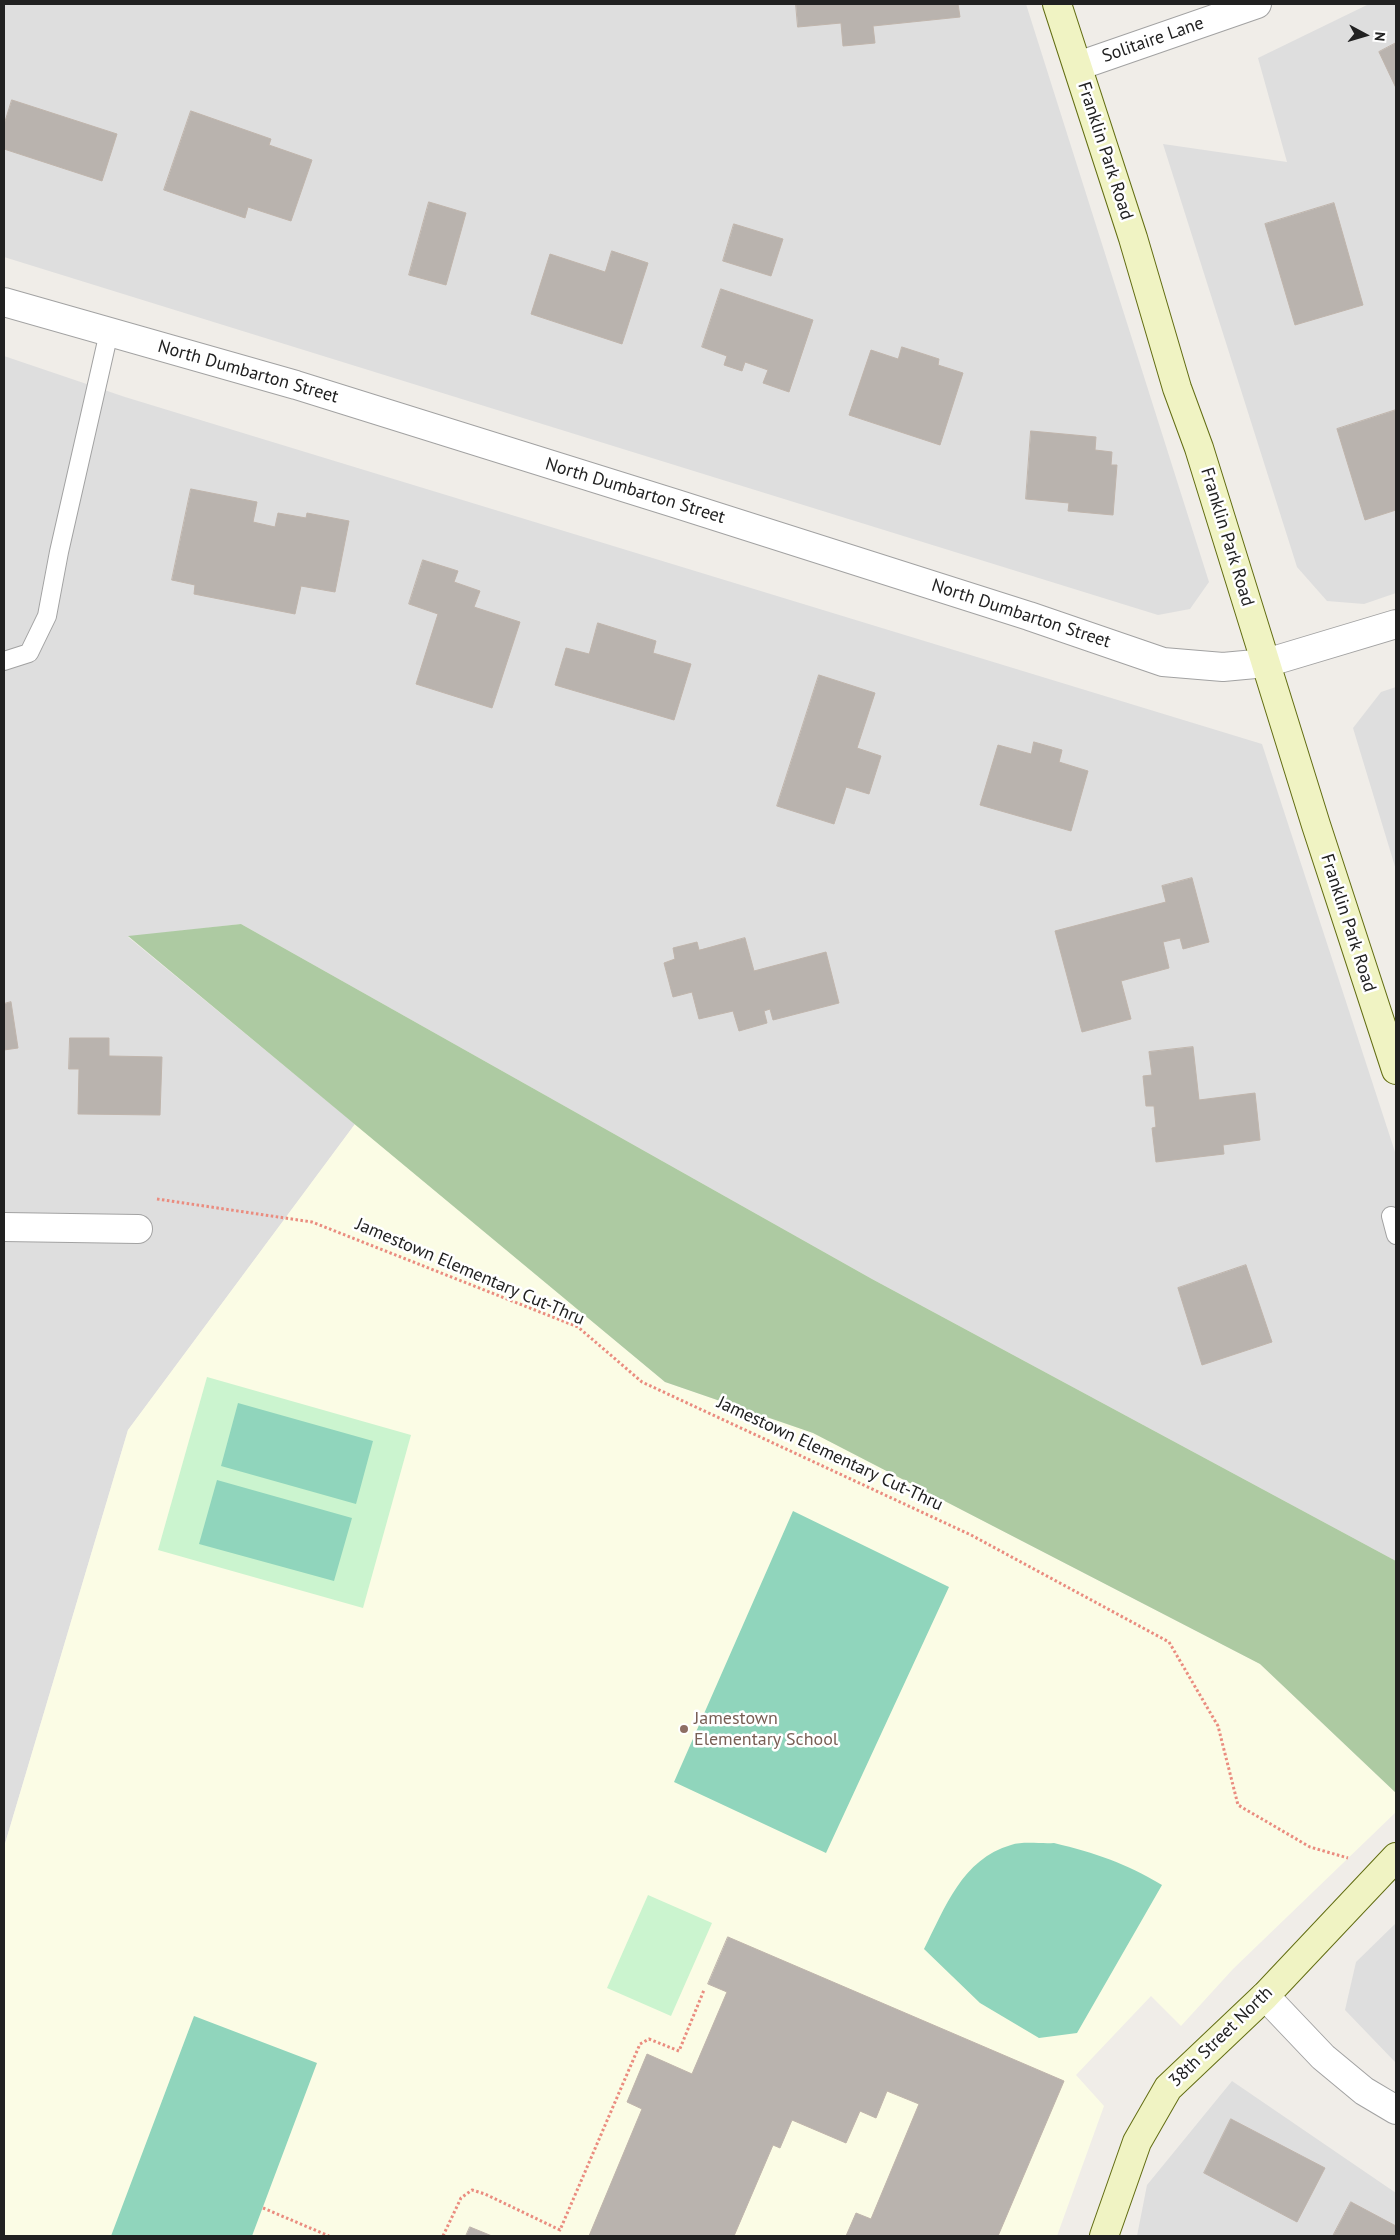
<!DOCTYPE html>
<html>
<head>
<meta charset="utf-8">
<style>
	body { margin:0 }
	#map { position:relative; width:1400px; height:2240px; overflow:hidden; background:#f0ede8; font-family:"PT Sans",sans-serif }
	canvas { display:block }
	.frame { position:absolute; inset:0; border:5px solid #212121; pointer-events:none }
	.north { position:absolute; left:1340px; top:10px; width:50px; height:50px; -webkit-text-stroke:4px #fff; paint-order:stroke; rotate:96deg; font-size:14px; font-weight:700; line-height:20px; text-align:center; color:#212121 }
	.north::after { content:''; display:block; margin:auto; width:18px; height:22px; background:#212121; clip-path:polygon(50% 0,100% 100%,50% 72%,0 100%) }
</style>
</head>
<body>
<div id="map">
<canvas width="1400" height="2240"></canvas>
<div class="frame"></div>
<div class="north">N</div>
</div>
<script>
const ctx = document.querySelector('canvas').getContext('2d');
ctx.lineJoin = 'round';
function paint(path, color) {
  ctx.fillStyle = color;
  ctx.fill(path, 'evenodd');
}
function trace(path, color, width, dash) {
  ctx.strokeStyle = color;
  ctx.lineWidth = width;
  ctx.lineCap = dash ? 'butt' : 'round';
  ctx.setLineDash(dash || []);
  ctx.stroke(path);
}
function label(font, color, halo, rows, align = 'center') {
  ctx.font = font + ' "PT Sans",sans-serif';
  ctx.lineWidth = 5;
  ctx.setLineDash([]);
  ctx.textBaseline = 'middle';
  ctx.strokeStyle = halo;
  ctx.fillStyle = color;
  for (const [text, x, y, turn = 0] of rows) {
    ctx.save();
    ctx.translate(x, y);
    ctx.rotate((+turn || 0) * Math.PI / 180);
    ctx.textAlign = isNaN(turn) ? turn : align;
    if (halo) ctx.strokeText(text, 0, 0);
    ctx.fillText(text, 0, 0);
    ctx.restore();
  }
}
paint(new Path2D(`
	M4,4H1026L1209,582L1190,609L1158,615L4,257Z
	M1369,4H1396V593L1364,604L1327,601L1297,567L1163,144L1287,162L1258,58Z
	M4,356L125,397L1262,744L1396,1155V1561L872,1279L241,924L128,937L355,1124L128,1430L4,1847Z
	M1396,687V870L1353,728L1381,692Z
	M1396,1923V2063L1345,2010L1356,1962Z
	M1232,2081L1396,2193V2236H1137L1147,2185Z`), '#dedede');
paint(new Path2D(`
	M355,1124L665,1382L813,1433L1260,1664L1396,1793V1812L1233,1969L1181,2026L1151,1996L1076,2075L1104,2106L1057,2236H4V1847L128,1430Z`), '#fbfce5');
paint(new Path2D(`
	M241,924L872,1279L1396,1561V1793L1260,1664L813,1433L665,1382L128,936Z`), '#adcaa2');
paint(new Path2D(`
	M207,1377L411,1435L363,1608L158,1550Z
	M648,1895L712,1923L671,2016L607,1988Z`), '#cbf4cf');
paint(new Path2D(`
	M238,1403L373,1441L356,1504L221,1466Z
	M217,1480L352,1518L334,1581L199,1544Z
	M793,1511L949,1587L826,1853L674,1782Z
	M1054,1843C1096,1853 1125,1863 1162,1885L1077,2033L1039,2038L980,2003L924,1949C945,1908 962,1859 1011,1845C1023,1841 1041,1844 1054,1843Z
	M194,2016L317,2063L252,2236H111Z`), '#90d5bc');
const building = new Path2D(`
	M796,4H958L960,17L873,26L875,43L843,46L841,23L798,27Z
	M1396,43V88L1379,52Z
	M12,100L117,134L102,181L4,149V125Z
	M191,111L271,139L269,145L312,160L291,221L248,207L245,218L164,190Z
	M429,202L466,213L446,285L409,275Z
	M1334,203L1363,305L1295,325L1265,224Z
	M734,224L783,239L771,276L723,261Z
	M612,251L648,263L622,344L531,314L550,254L605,272Z
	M721,289L813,320L789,392L763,383L768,370L745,362L742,371L724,365L727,356L702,347Z
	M902,347L939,359L938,365L963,373L940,445L849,415L871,350L898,359Z
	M1396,410V510L1365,520L1337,429Z
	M1031,431L1096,437L1095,450L1112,452L1111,465H1117L1113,515L1068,511L1069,503L1026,499Z
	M191,489L257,502L253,522L275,527L278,513L306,518L307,513L349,521L335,592L301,586L295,614L194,594L195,585L172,580Z
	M423,560L458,571L454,582L480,591L474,607L520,622L492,708L416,684L438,614L409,604Z
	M598,623L656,641L653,653L691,664L674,720L555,685L566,648L589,654Z
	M819,675L875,693L857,748L881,756L869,794L846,787L834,824L777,806Z
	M1034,742L1062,750L1059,762L1088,771L1071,831L980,805L998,745L1031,754Z
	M1192,878L1209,942L1183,949L1180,938L1163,942L1169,968L1121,981L1131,1019L1082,1032L1055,931L1166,902L1162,886Z
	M745,938L754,971L826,952L839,1003L773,1020L770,1009L764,1011L767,1023L739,1031L733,1011L699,1019L692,992L673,997L664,963L675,959L673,948L697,942L699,950Z
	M11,1002L18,1048L4,1050V1004Z
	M70,1038H109V1056L162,1057L160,1115L78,1114L79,1069H69Z
	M1193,1047L1199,1100L1255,1093L1260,1140L1223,1145L1224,1154L1156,1162L1152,1128L1156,1127L1154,1106H1146L1143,1076L1152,1075L1149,1052Z
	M1246,1265L1272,1342L1202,1365L1178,1288Z
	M728,1937L1064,2081L998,2236H846L856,2213L871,2219L919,2104L887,2091L876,2118L860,2111L846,2143L792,2120L780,2148L773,2145L734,2236H589L642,2109L627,2102L647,2054L692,2074L727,1992L708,1984Z
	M1231,2119L1325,2168L1297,2222L1204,2173Z
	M1351,2202L1396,2226V2236H1333Z
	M470,2227L492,2236H466Z`);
paint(building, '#b9b3ae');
trace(building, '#c0b5ac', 1);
const lane = new Path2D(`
	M4,661L29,653L47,616L59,552L109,332
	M1391,1216L1396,1235`);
const street = new Path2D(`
	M1078,66L1257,4
	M4,302L296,385L677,504L1029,616L1163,662L1223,667L1266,663L1396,624
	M4,1227L138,1229
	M1265,1996L1323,2057L1364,2091L1396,2110`);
const secondary = new Path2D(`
	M1057,4L1133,238L1177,388L1199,448L1316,825L1396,1070
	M1104,2236L1137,2142L1168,2088L1265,1996L1396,1857`);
trace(lane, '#a2a2a2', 20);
trace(street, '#a2a2a2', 30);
trace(secondary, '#626d12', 30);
trace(new Path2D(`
	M157,1199L312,1222L578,1327L642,1382L971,1535L1169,1642L1218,1726L1238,1805L1310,1847L1348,1858
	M263,2208L329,2236
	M443,2236L461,2198L472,2190L485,2194L560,2230L640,2044L649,2039L679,2051L704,1990`), '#ea8c7f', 3, [2.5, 2.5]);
trace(lane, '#fff', 18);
trace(street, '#fff', 28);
trace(secondary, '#f0f3c3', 28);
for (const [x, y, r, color] of [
	[684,1729,5,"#8d6e63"]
]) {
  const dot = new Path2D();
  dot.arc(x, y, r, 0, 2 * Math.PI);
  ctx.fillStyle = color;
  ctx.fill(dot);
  trace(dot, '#fff', 2);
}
label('18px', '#212121', '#fff', [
	["Solitaire Lane",1153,40,-19],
	["Franklin Park Road",1105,151,72],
	["North Dumbarton Street",248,372,16],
	["North Dumbarton Street",635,491,17],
	["Franklin Park Road",1227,537,73],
	["North Dumbarton Street",1021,614,18],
	["Franklin Park Road",1348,923,72],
	["Jamestown Elementary Cut-Thru",470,1272,23],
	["Jamestown Elementary Cut-Thru",830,1454,25],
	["38th Street North",1221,2037,-44]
]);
label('18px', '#785e54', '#fff', [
	["Jamestown",694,1719],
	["Elementary School",694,1740]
], 'left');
</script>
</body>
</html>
